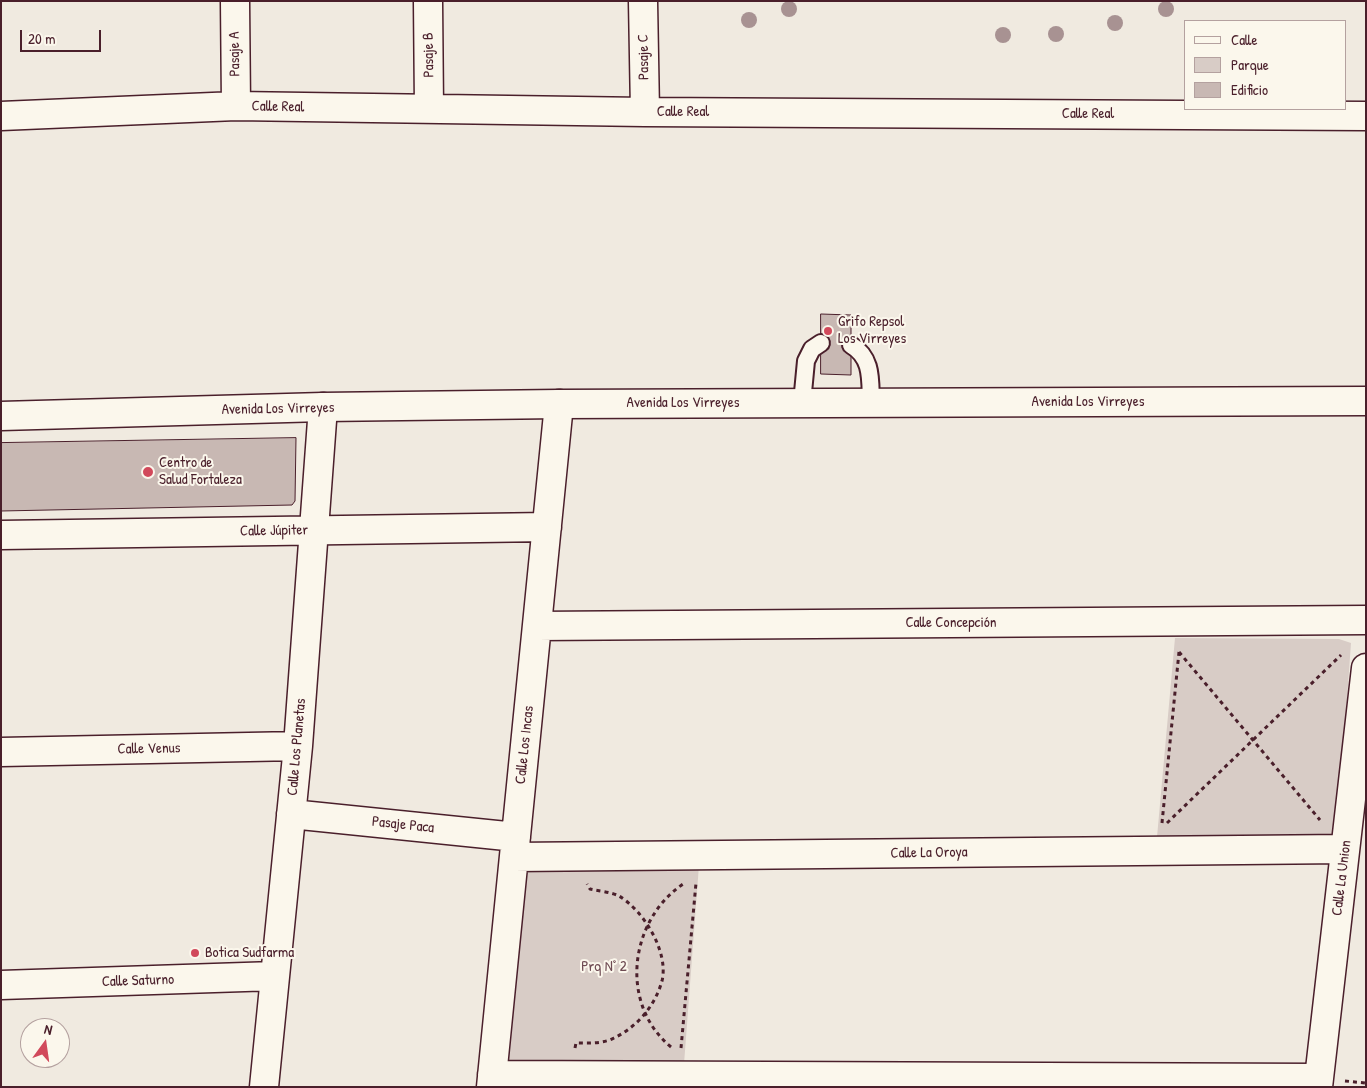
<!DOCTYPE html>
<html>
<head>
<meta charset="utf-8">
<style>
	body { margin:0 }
	#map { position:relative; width:1367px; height:1088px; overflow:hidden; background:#f0eae0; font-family:"Patrick Hand",sans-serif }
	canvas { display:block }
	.frame { position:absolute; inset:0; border:2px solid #4a1f2b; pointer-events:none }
	.legend { position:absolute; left:1184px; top:20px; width:162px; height:90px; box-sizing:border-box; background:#fbf7ec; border:1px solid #b4a19f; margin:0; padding:6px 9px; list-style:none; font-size:15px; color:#4a1f2b }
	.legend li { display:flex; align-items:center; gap:10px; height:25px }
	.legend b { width:25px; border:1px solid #b4a19f }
	.north { position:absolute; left:20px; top:1018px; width:50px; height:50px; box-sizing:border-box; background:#fbf7ec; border:1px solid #b4a19f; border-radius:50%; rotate:14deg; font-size:14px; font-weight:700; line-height:20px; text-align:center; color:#4a1f2b }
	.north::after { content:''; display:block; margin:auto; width:18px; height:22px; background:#d1495b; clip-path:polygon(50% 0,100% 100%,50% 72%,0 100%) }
	.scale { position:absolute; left:20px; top:30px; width:81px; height:22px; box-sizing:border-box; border:2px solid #4a1f2b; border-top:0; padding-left:6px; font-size:15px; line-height:18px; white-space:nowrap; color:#4a1f2b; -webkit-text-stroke:4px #fbf7ec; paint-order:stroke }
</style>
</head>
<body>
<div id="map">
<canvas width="1367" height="1088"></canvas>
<div class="frame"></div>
<ul class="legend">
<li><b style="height:6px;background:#fbf7ec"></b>Calle</li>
<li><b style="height:14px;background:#d8ccc6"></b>Parque</li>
<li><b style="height:14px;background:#c8b8b3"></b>Edificio</li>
</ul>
<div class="north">N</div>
<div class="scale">20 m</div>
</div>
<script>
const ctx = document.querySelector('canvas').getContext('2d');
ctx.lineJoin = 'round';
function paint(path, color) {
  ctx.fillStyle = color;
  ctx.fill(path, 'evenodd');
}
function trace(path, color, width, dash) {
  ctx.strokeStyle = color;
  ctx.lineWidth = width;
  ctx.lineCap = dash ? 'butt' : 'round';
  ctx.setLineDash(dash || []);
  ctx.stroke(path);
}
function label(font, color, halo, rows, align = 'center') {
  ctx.font = font + ' "Patrick Hand",sans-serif';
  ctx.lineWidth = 4;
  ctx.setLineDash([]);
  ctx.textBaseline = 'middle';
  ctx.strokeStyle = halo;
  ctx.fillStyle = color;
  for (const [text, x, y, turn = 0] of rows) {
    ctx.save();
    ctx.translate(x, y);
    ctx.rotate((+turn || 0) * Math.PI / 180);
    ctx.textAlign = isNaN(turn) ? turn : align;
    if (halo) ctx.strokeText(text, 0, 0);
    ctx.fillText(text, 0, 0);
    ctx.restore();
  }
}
paint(new Path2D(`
	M1175,638L1339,639L1351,643L1338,826L1329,838L1157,837Z
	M699,865L684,1064H508L526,868Z`), '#d8ccc6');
const building = new Path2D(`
	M821,314L851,315V375L821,374Z
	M296,438L295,501L292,505L1,511V443Z`);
paint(building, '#c8b8b3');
trace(building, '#4a1f2b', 1);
const lane = new Path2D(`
	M851,345C873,358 870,380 871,403
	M802,403L806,361L812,349L821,343`);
const street = new Path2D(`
	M235,1L236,106
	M428,1L429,109
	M643,1L645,112
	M1,116L236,106L645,112L1366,116
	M1,535L547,527
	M537,626L1366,620
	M1,752L298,746
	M291,814L516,837
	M514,857L1345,849
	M1,985L275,976
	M492,1075L1319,1078
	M264,1087L298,746L323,407
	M491,1087L559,404
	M1318,1087L1366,668`);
const secondary = new Path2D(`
	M1,416L323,407L559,404L1366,401`);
trace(lane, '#4a1f2b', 20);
trace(street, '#4a1f2b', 31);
trace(secondary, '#4a1f2b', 31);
trace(new Path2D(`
	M1179,652L1320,820
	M1162,823L1179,652
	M1167,823L1341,655
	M671,1047C619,1004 629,921 683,884
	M575,1048L576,1043C589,1043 603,1044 614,1038C637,1027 655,1006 662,981C669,952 644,911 619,896C611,892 599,891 590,889L587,884
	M681,1048L696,883
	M1345,1081L1366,1083`), '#4a1f2b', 3, [4, 4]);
trace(lane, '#fbf7ec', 16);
trace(street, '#fbf7ec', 28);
trace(secondary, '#fbf7ec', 28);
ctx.fillStyle = '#a89292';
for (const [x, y] of [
	[789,9],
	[1166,9],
	[749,20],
	[1115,23],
	[1056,34],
	[1003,35]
]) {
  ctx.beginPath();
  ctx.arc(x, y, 8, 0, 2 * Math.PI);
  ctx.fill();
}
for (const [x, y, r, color] of [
	[828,331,5,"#d1495b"],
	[148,472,6,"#d1495b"],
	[195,953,5,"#d1495b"]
]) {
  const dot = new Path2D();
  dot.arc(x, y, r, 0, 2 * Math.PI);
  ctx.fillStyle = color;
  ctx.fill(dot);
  trace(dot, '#fbf7ec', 2);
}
label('15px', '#4a1f2b', '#fbf7ec', [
	["Pasaje A",235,54,-91],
	["Pasaje B",429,55,-91],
	["Pasaje C",644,57,-91],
	["Calle Real",278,107,1],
	["Calle Real",683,112],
	["Calle Real",1088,114],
	["Avenida Los Virreyes",1088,402],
	["Avenida Los Virreyes",683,403],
	["Avenida Los Virreyes",278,409,-1],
	["Calle Júpiter",274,531,-1],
	["Calle Concepción",951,623],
	["Calle Los Incas",525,745,-84],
	["Calle Los Planetas",297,747,-85],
	["Calle Venus",149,749,-1],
	["Pasaje Paca",403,825,6],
	["Calle La Oroya",929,853,-1],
	["Calle La Union",1342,878,-83],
	["Calle Saturno",138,981,-2]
]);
label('15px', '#4a1f2b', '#fbf7ec', [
	["Grifo Repsol",838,322],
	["Los Virreyes",838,339],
	["Centro de",159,463],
	["Salud Fortaleza",159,480],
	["Botica Sudfarma",205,953]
], 'left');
label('15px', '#6e4a52', '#fbf7ec', [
	["Prq N° 2",604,967]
]);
</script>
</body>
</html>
